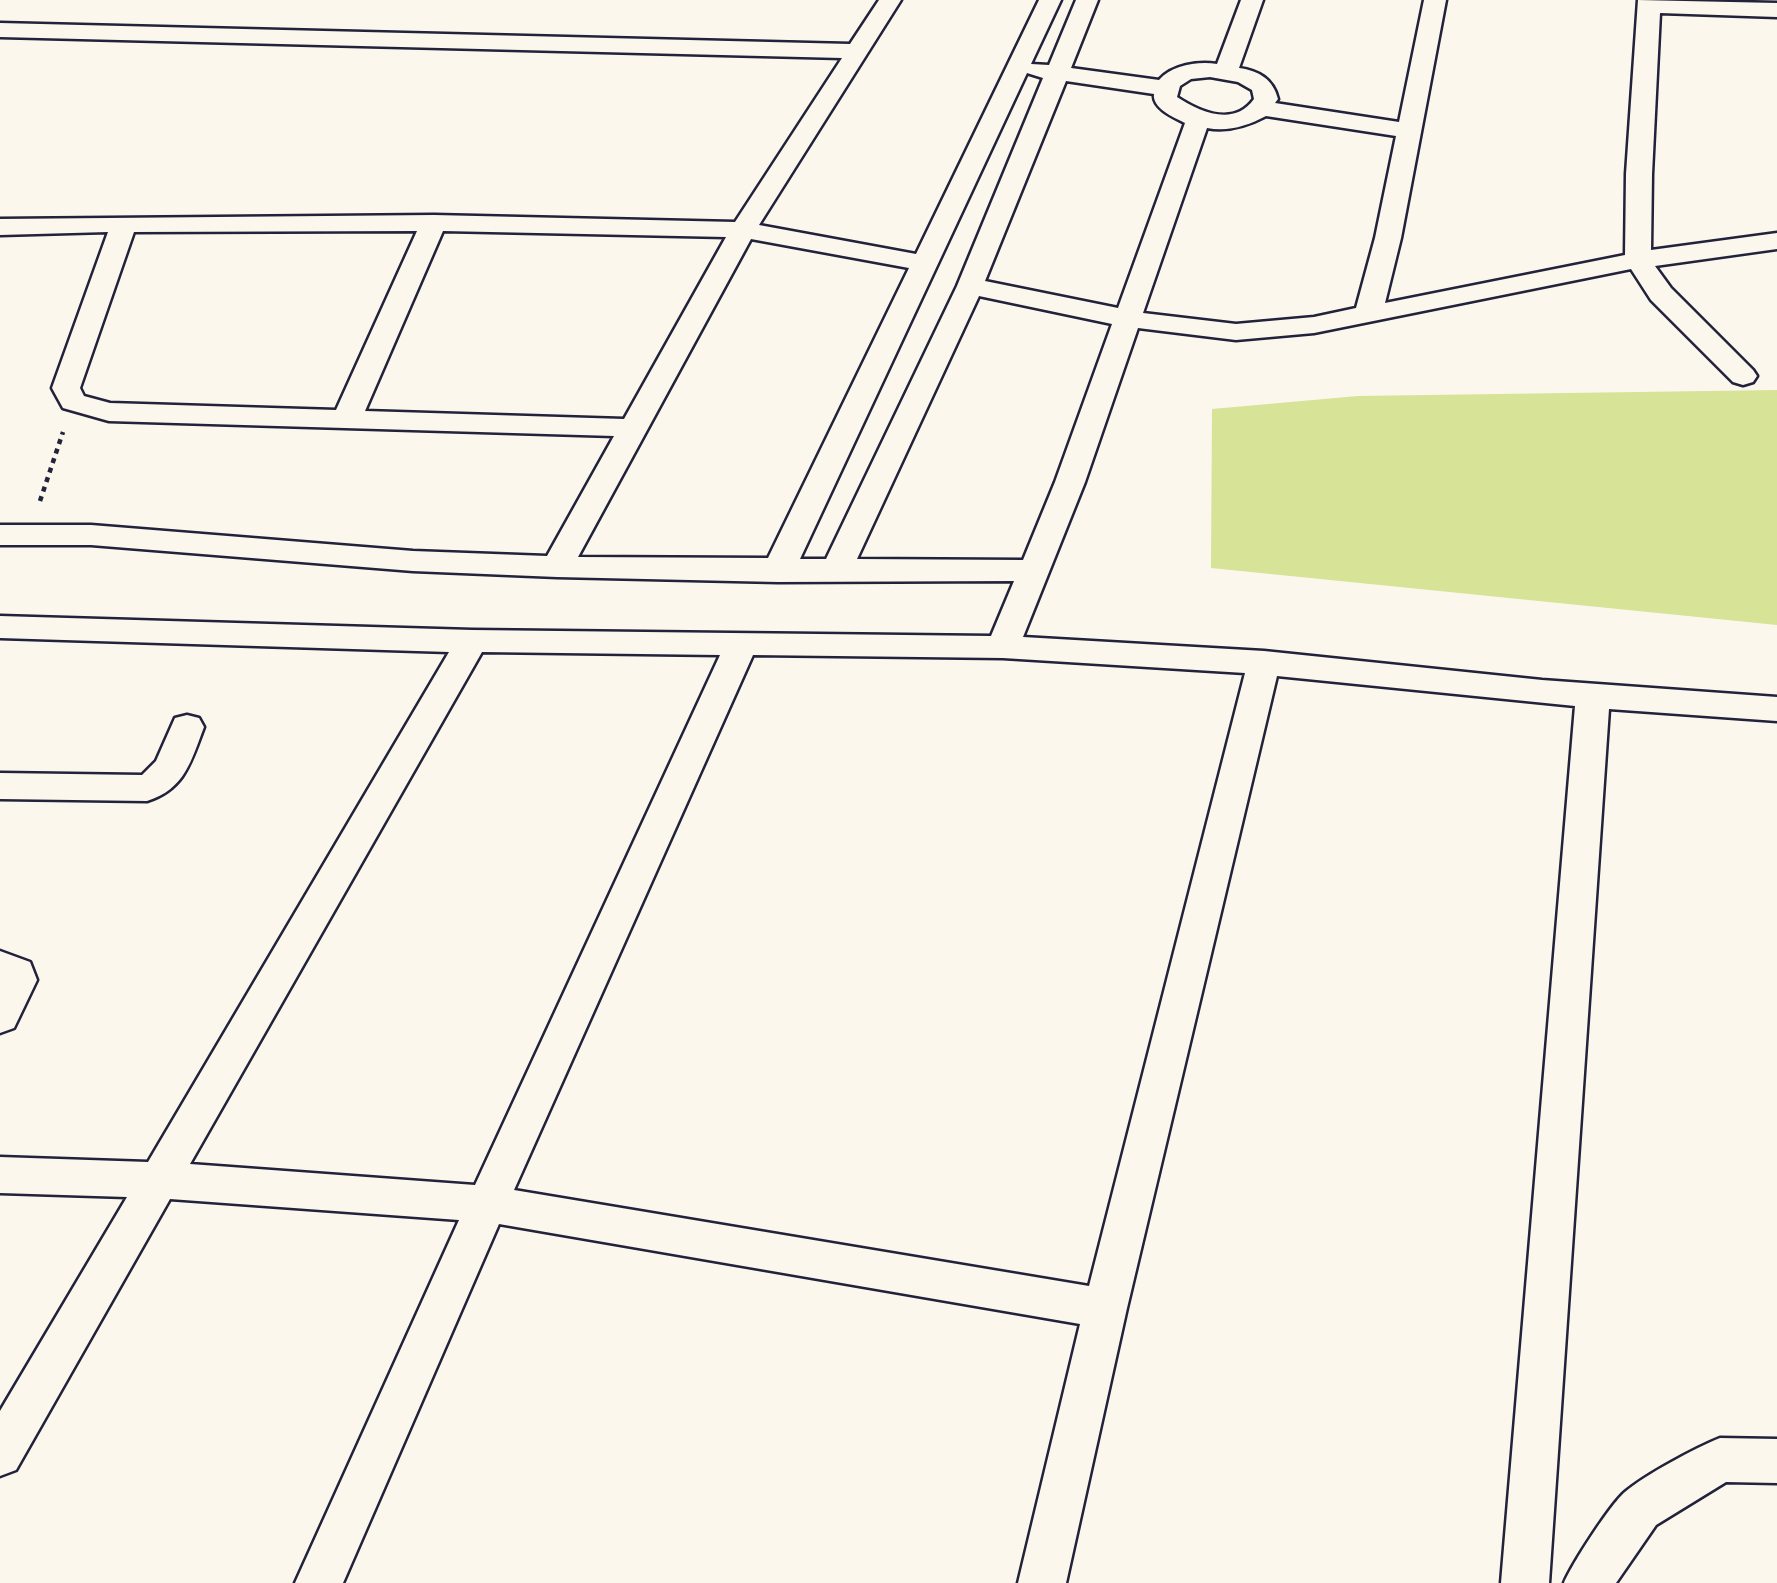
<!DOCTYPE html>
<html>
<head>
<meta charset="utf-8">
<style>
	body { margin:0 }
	canvas { display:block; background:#fbf7ec }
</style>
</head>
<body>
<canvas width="1777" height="1583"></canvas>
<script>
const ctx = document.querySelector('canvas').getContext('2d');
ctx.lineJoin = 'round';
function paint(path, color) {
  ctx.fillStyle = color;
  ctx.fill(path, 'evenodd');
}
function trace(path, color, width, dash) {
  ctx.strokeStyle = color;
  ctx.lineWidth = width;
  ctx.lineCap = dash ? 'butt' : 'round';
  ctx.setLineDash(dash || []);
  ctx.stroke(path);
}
paint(new Path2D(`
	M1777,390V625L1211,568L1212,409L1358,396Z`), '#d7e396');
const street = new Path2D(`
	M879,0H901L759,225L916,254L1039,0H1061L1031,64L1049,65L1076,0H1098L1071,68L1159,80C1172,65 1198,61 1217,64L1241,0H1263L1239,68C1259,71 1273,79 1278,99L1275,103L1399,122L1424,0H1446L1401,238L1385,303L1625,255L1626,174L1638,0L1777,3V17L1660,13L1652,174L1651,250L1777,233V249L1655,266L1671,288L1753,370L1757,376L1753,382L1743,385L1733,382L1651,300L1631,269L1314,333L1236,340L1138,328L1085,482L1023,637L1264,651L1542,680L1777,697V721L1609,709L1549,1583H1501L1575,706L1277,676L1127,1308L1066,1583H1018L1080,1324L499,1224L343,1583H295L459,1220L170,1199L16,1470L0,1476V1411L127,1197L0,1193V1157L148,1162L449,652L0,638V616L472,630L991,636L1014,581L778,582L557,577L413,571L91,545H0V525H91L413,551L547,556L614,436L109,421L63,408L52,388L108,232L0,235V219L434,215L735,222L842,58L0,37V23L850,44ZM1027,73L1043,78L957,286L826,559H800ZM1210,77L1238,82L1252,90L1254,99C1234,127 1200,112 1177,97L1180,86L1191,79ZM1066,81L1154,94C1152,108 1173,117 1185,123L1118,308L985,281ZM1266,116L1396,136L1375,238L1356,308L1314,317L1236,324L1143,313L1207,128C1228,132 1247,126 1266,116ZM417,231L336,410L110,403L84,396L80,388L134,232ZM443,231L726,237L624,419L365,411ZM751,239L909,268L768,558L578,557ZM979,296L1112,324L1055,482L1023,560L857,559ZM482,652L720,655L475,1185L190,1164ZM753,655L1003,658L1245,673L1089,1286L514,1190Z
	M187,715L199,718L204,727C191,761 185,789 147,801L0,799V773L142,775L156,761L175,718Z
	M0,951L30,962L37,980L14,1028L0,1033Z
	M1720,1438L1777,1439V1483L1726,1482L1656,1525L1616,1583H1564C1572,1564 1610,1505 1625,1492C1645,1475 1695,1448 1720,1438Z`);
trace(street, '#22223b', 5);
trace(new Path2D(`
	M40,501L63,432`), '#22223b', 4.5, [5, 5]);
paint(street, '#fbf7ec');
</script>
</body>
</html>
